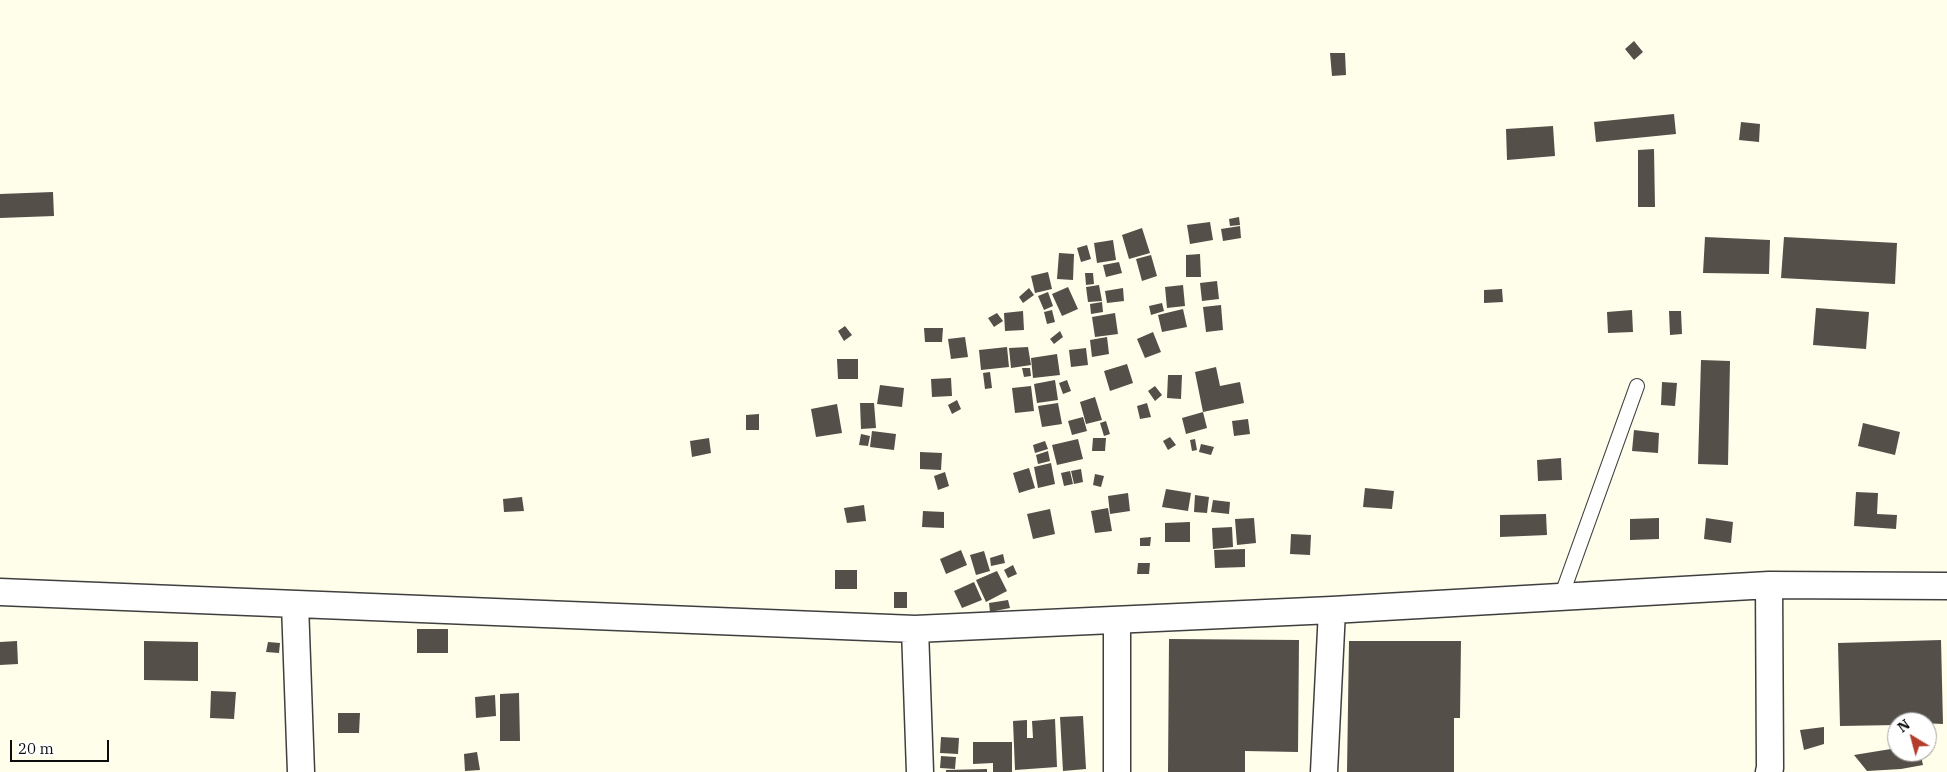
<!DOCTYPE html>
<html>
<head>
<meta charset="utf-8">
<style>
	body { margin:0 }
	#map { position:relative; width:1947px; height:772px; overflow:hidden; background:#fefeeb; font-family:"IBM Plex Serif",serif }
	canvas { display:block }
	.north { position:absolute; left:1887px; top:712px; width:50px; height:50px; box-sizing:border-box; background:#fff; border:1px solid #9e9e9e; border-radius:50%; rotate:323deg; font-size:14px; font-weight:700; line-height:20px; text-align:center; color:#0c0c0c }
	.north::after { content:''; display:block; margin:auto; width:18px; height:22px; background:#b43c2b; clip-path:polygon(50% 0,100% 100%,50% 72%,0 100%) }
	.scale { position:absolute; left:10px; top:740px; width:99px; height:22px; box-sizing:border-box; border:2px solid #0c0c0c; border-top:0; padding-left:6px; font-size:15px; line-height:18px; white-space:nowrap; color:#0c0c0c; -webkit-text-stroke:4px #fff; paint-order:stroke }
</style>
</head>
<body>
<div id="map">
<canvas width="1947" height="772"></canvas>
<div class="north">N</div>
<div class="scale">20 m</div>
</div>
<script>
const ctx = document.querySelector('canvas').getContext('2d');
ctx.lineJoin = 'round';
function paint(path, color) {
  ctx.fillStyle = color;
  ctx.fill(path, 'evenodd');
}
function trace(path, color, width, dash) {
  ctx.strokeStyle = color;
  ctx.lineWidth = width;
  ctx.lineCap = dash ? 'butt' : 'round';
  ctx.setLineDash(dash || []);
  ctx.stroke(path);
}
paint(new Path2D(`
	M1634,41L1643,52L1634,60L1625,49Z
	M1330,53H1345L1346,75L1332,76Z
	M1674,114L1676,134L1596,142L1594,122Z
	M1741,122L1760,124L1759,142L1739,140Z
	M1553,126L1555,156L1507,160L1506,129Z
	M1654,149L1655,207H1638V150Z
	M53,192L54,216L0,218V194Z
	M1239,217L1240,225L1230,226L1229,219Z
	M1210,222L1213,240L1190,244L1187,225Z
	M1240,226L1241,238L1223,241L1221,229Z
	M1142,228L1150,253L1129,259L1122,235Z
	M1705,237L1770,240L1769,274L1703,273Z
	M1784,237L1897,243L1895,284L1781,278Z
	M1113,240L1116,260L1097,263L1094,243Z
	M1087,245L1091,259L1081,262L1077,248Z
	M1059,253L1074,254L1073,280L1057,279Z
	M1200,254L1201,277H1186V255Z
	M1151,255L1157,276L1142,281L1136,259Z
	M1119,262L1122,273L1106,277L1103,265Z
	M1048,272L1052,289L1035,293L1031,276Z
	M1085,273H1093L1094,284L1086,285Z
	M1217,281L1219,299L1202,301L1200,283Z
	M1099,285L1102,301L1088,302L1086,287Z
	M1183,285L1185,306L1167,308L1165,287Z
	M1068,287L1078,309L1062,316L1052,294Z
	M1029,288L1034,295L1023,303L1019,297Z
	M1123,288L1124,301L1107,303L1105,291Z
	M1502,289L1503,302L1484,303V290Z
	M1048,292L1053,306L1044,310L1038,296Z
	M1102,302L1103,312L1091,314L1090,304Z
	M1162,303L1164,311L1151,315L1149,306Z
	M1221,305L1223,330L1206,332L1203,307Z
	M1816,308L1869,312L1866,349L1813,345Z
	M1183,309L1187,327L1162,332L1158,315Z
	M1052,310L1055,322L1047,324L1044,312Z
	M1632,310L1633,332L1608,333L1607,312Z
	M1023,311L1024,330L1005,331L1004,313Z
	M1669,311H1681L1682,334L1670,335Z
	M997,313L1003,321L994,327L988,318Z
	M1115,313L1118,334L1095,337L1092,317Z
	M845,326L852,335L844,341L838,331Z
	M924,328H943L942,342H925Z
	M1060,331L1063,337L1054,344L1050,339Z
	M1153,332L1161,352L1145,358L1137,339Z
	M965,337L968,357L951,359L948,339Z
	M1107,337L1109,354L1092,357L1090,340Z
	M1007,347L1009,367L981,370L979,350Z
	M1028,347L1031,365L1011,368L1009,348Z
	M1086,348L1088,365L1071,367L1069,350Z
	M1057,354L1060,375L1033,378L1031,358Z
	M837,359H858V379H838Z
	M1701,360L1730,361L1728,465L1698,464Z
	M1127,364L1133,383L1110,391L1104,371Z
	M1216,367L1220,386L1240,382L1244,403L1203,412L1195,372Z
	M1022,368H1030L1031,376L1024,377Z
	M990,372L992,388L985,389L983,373Z
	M1168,375H1182L1181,399L1167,398Z
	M951,378L952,396L932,397L931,379Z
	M1055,380L1058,400L1037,403L1034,384Z
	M1067,380L1071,391L1063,394L1059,383Z
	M1662,382L1677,383L1675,406L1661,405Z
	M880,385L904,388L902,407L877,404Z
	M1031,386L1034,411L1015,413L1012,388Z
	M1155,386L1162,395L1155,401L1148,391Z
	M1095,397L1102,420L1086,424L1080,402Z
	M957,400L961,409L952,414L948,405Z
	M860,403H874L876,428L861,429Z
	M1058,403L1062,424L1042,427L1038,406Z
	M1147,403L1151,417L1140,419L1137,406Z
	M837,404L842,433L816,437L811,409Z
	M1203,412L1207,428L1186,434L1182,418Z
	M759,414V430H746V415Z
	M1083,417L1087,431L1072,435L1068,421Z
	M1248,419L1250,434L1234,436L1232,421Z
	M1106,421L1110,434L1104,436L1100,423Z
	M1863,423L1900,432L1895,455L1858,446Z
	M1634,430L1659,433L1658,453L1632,451Z
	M872,431L896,434L894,450L870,447Z
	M861,434L870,436L868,446L859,445Z
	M1170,437L1176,445L1168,450L1163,441Z
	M709,438L711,453L692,457L690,441Z
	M1093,438H1106L1105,451H1092Z
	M1078,439L1083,459L1057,465L1052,445Z
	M1195,439L1197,450L1192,451L1190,440Z
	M1045,441L1048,449L1035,453L1033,445Z
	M1201,444L1214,447L1211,455L1199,452Z
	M1048,451L1050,461L1038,464L1036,455Z
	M920,452L942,453L941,470L920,469Z
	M1561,458L1562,480L1538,481L1537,460Z
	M1051,463L1055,484L1038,488L1034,467Z
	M1029,468L1035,488L1019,493L1013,473Z
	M1081,469L1083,482L1074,484L1071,471Z
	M1070,471L1073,484L1064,486L1061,473Z
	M945,472L949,486L938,490L934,476Z
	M1095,474L1104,476L1101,487L1093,485Z
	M1365,488L1394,491L1392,509L1363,507Z
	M1166,489L1191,493L1188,511L1162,507Z
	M1856,492L1878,493L1877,514L1897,515L1896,529L1854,526Z
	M1128,493L1130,511L1110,514L1108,496Z
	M1195,495L1209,497L1207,513L1194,512Z
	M522,497L524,511L504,512L503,499Z
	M1213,500L1230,502L1229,514L1211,512Z
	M864,505L866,521L847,523L844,508Z
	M1108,508L1112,531L1095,533L1091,511Z
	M1050,509L1055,534L1033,539L1027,514Z
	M923,511L944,512V528L922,527Z
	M1546,514L1547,535L1500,537V515Z
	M1254,518L1256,543L1237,545L1235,519Z
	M1659,518V539L1630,540V519Z
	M1706,518L1733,522L1731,543L1704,539Z
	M1190,522V542H1165V523Z
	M1232,527L1233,547L1213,549L1212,528Z
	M1291,534L1311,535L1310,555L1290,554Z
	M1151,537L1150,546H1140V538Z
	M1245,549V567L1215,568L1214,550Z
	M961,550L967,565L946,574L940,559Z
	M984,551L990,571L976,575L970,555Z
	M1003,554L1005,563L991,566L990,558Z
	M1138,563H1150L1149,574H1137Z
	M1013,565L1017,574L1008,578L1004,570Z
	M835,570H857V589H835Z
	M997,571L1007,591L986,602L976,580Z
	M974,582L982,600L962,608L954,591Z
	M894,592H907V608H894Z
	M1008,600L1010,608L990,612L989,603Z
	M417,629H448V653H417Z
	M1169,639L1299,640L1298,752L1245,751V772H1168Z
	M1941,640L1943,724L1897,722V725L1840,726L1838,643Z
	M17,641L18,664L0,665V642Z
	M144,641L198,642V681L144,680Z
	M1349,641H1461L1460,718H1454V772H1347Z
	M268,642L280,643L279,653L266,652Z
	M211,691L236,692L234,719L210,718Z
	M519,693L520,741H500V694Z
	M495,695L496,716L476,718L475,697Z
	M338,713H360L359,733H338Z
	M1083,716L1086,769L1063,771L1060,717Z
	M1055,719L1057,767L1015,770L1013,721L1027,720V738H1033L1032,721Z
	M1824,727V744L1804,750L1800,730Z
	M941,737L959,738L958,754L940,753Z
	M973,742H1012V772H993V763L973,764Z
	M1897,748V752H1920L1923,765L1901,769L1867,771L1854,755Z
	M477,752L480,770L465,771L464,754Z
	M941,756L956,757L955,769L940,768Z
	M987,769V772H946V770Z`), '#544f49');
const service = new Path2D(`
	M1561,597L1637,386`);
const minor = new Path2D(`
	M0,592L915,629L1332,610L1769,585L1947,586
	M295,604L301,772
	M915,629L920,772
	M1117,772V620
	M1324,772L1332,610
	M1769,772L1770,768L1769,585`);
trace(service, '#3f3f3f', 16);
trace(minor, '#3f3f3f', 29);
trace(service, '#fff', 14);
trace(minor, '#fff', 26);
</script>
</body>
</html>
